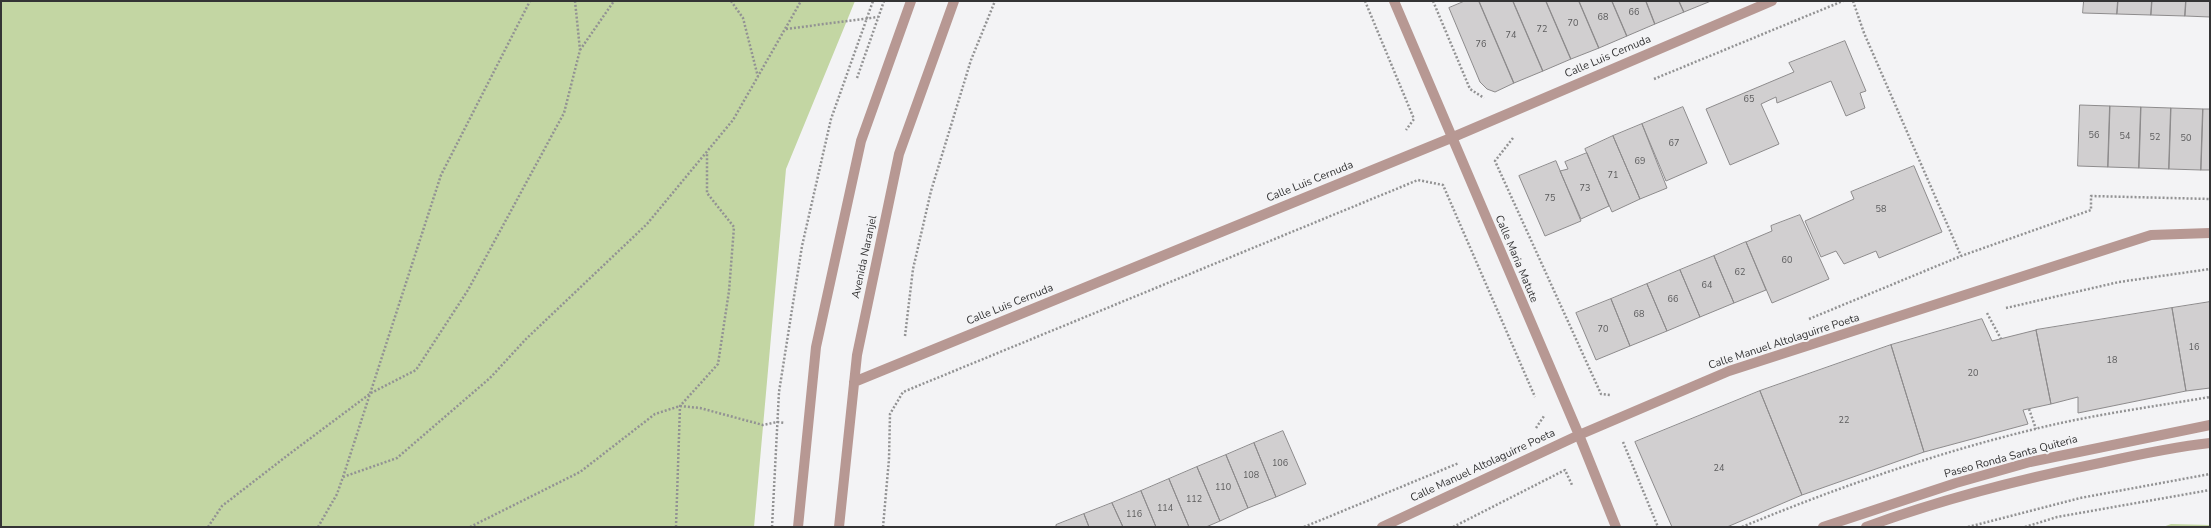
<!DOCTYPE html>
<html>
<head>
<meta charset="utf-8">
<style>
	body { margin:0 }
	#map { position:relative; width:2211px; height:528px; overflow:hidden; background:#f3f3f5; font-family:"Nunito Sans",sans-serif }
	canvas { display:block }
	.frame { position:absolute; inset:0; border:2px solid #343435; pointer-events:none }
</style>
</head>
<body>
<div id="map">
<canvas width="2211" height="528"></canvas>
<div class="frame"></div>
</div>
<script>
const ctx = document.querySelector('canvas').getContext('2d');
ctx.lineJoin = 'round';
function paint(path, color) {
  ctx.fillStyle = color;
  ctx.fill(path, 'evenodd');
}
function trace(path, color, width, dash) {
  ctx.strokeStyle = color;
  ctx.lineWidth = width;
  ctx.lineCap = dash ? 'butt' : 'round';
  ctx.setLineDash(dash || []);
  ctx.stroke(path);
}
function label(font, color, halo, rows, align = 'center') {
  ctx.font = font + ' "Nunito Sans",sans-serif';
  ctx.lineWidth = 4;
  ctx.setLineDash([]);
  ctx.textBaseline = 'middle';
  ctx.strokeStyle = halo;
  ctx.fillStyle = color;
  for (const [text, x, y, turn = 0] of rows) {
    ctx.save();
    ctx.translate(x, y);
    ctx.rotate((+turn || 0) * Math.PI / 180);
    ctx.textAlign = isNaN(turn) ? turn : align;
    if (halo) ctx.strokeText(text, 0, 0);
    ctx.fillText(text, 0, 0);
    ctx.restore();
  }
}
paint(new Path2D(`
	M1,1H855L786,169L754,527H1Z
	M2171,524L2210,525V527H2163Z`), '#c3d6a3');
const building = new Path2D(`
	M1465,1H1479L1514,83L1495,92L1487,89L1480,82L1449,8Z
	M1479,1H1513L1543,71L1514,83Z
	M1513,1H1546L1571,59L1543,71Z
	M1546,1H1579L1599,48L1571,59Z
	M1579,1H1612L1627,36L1599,48Z
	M1612,1H1646L1655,24L1627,36Z
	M1646,1H1679L1684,12L1655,24Z
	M1679,1H1711L1684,12Z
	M2084,1H2118L2117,14L2083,13Z
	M2118,1H2152L2151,15L2117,14Z
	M2152,1H2186L2185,16L2151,15Z
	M2186,1H2210V17L2185,16Z
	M1845,41L1866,91L1860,93L1865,108L1846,116L1831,81L1777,103L1776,97L1761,104L1779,144L1730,165L1706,109L1794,72L1789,63Z
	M2080,105L2110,106L2108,167L2078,166Z
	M2110,106L2141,107L2139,168L2108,167Z
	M1683,107L1707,163L1666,181L1642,124Z
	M2141,107L2171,108L2169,169L2139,168Z
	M2171,108L2203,109L2201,170L2169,169Z
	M2203,109H2210V170H2201Z
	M1642,124L1667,188L1640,199L1613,136Z
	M1613,136L1640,199L1612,212L1585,149Z
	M1587,153L1609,206L1581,219L1560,171L1568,169L1565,162Z
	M1556,161L1581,221L1545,236L1519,176Z
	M1914,166L1942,232L1879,258L1876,251L1844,264L1836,251L1821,257L1805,221L1854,199L1851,192Z
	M1800,215L1829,279L1772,303L1746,242L1772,231L1771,226Z
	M1746,242L1766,290L1734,303L1714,256Z
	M1714,256L1734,303L1700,317L1680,270Z
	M1680,270L1700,317L1667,331L1647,284Z
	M1647,284L1667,331L1630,346L1611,299Z
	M1611,299L1630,346L1596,360L1576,313Z
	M2210,302V388L2186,391L2172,308Z
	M2172,308L2186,391L2078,413V397L2051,404L2036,330Z
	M1982,319L1992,341L2036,330L2051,404L2023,410L2028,424L1924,452L1891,345Z
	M1891,345L1924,452L1802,495L1760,391Z
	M1760,391L1802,495L1727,527H1672L1635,442Z
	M1283,431L1306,484L1276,497L1254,443Z
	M1254,443L1276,497L1248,508L1226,455Z
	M1226,455L1248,508L1220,521L1197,467Z
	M1197,467L1220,521L1206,527H1189L1169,479Z
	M1169,479L1189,527H1156L1141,491Z
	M1141,491L1156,527H1123L1112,503Z
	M1112,503L1123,527H1089L1084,514Z
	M1084,514L1089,527H1056V525Z`);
paint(building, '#d1cfd0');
trace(building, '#8d8b8c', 1);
trace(new Path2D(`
	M731,1L743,18L758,77
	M1365,1L1414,119L1406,130
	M1433,1L1470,89L1484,98
	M1853,1L1864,33L1961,256
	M786,29L878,17
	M580,50L614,1
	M857,78L884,1
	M1654,79L1843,1
	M1513,138L1495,161L1601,394L1610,395
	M2006,308L2119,282L2210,269
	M1987,313L2001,339
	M1809,319L1961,256L2091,210V196L2210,199
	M905,336L913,269L931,191L971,60L995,1
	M2029,409L2036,429
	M1536,428L1544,416
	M1623,442L1658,527
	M343,477L397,458L490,378L526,339L647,224L733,120L801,1
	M208,527L222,506L288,455L371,393L416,370L468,290L564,113L580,50L575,1
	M318,527L337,494L343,477L441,175L530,1
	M470,527L580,472L655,414L680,406L700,408L763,425L777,422L785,423
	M676,527L680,406L718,364L729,291L734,227L707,193V152
	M772,527L779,392L802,246L831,119L873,1
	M883,527L889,459L890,414L903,392L1418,180L1443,185L1535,397
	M1304,527L1459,463
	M1453,527L1565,470L1572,485
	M1742,527C1836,488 1933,454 2031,430C2090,415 2151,407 2210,397
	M1968,527L2080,498L2210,474
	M2025,527L2057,517L2210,490`), '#929293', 2.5, [2, 2]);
trace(new Path2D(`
	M1394,1L1579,435L1616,527
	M854,382L1451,138L1772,1
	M798,527L816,347L861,141L911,1
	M839,527L857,355L899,154L954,1
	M1382,527L1579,435L1729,371L2151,235L2210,233
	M1823,527L1956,483L2030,462L2210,425
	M1866,527C1942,499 2021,479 2100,463C2136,455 2173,447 2210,443`), '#b79893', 10);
label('9px', '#5b5b5c', null, [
	["66",1634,13],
	["68",1603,18],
	["70",1573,24],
	["72",1542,30],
	["74",1511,36],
	["76",1481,45],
	["65",1749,100],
	["56",2094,136],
	["54",2125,137],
	["52",2155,138],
	["50",2186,139],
	["67",1674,144],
	["69",1640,162],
	["71",1613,176],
	["73",1585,189],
	["75",1550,199],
	["58",1881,210],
	["60",1787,261],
	["62",1740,273],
	["64",1707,286],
	["66",1673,300],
	["68",1639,315],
	["70",1603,330],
	["16",2194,348],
	["18",2112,361],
	["20",1973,374],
	["22",1844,421],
	["106",1280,464],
	["24",1719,469],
	["108",1251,476],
	["110",1223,488],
	["112",1194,500],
	["114",1165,509],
	["116",1134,515]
]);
label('11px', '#343435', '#f3f3f5', [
	["Calle Luis Cernuda",1608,57,-23],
	["Calle Luis Cernuda",1310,182,-22],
	["Avenida Naranjel",865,257,-78],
	["Calle Maria Matute",1516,259,67],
	["Calle Luis Cernuda",1010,305,-22],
	["Calle Manuel Altolaguirre Poeta",1784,342,-18],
	["Paseo Ronda Santa Quiteria",2011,457,-15],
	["Calle Manuel Altolaguirre Poeta",1483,466,-25]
]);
</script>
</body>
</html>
